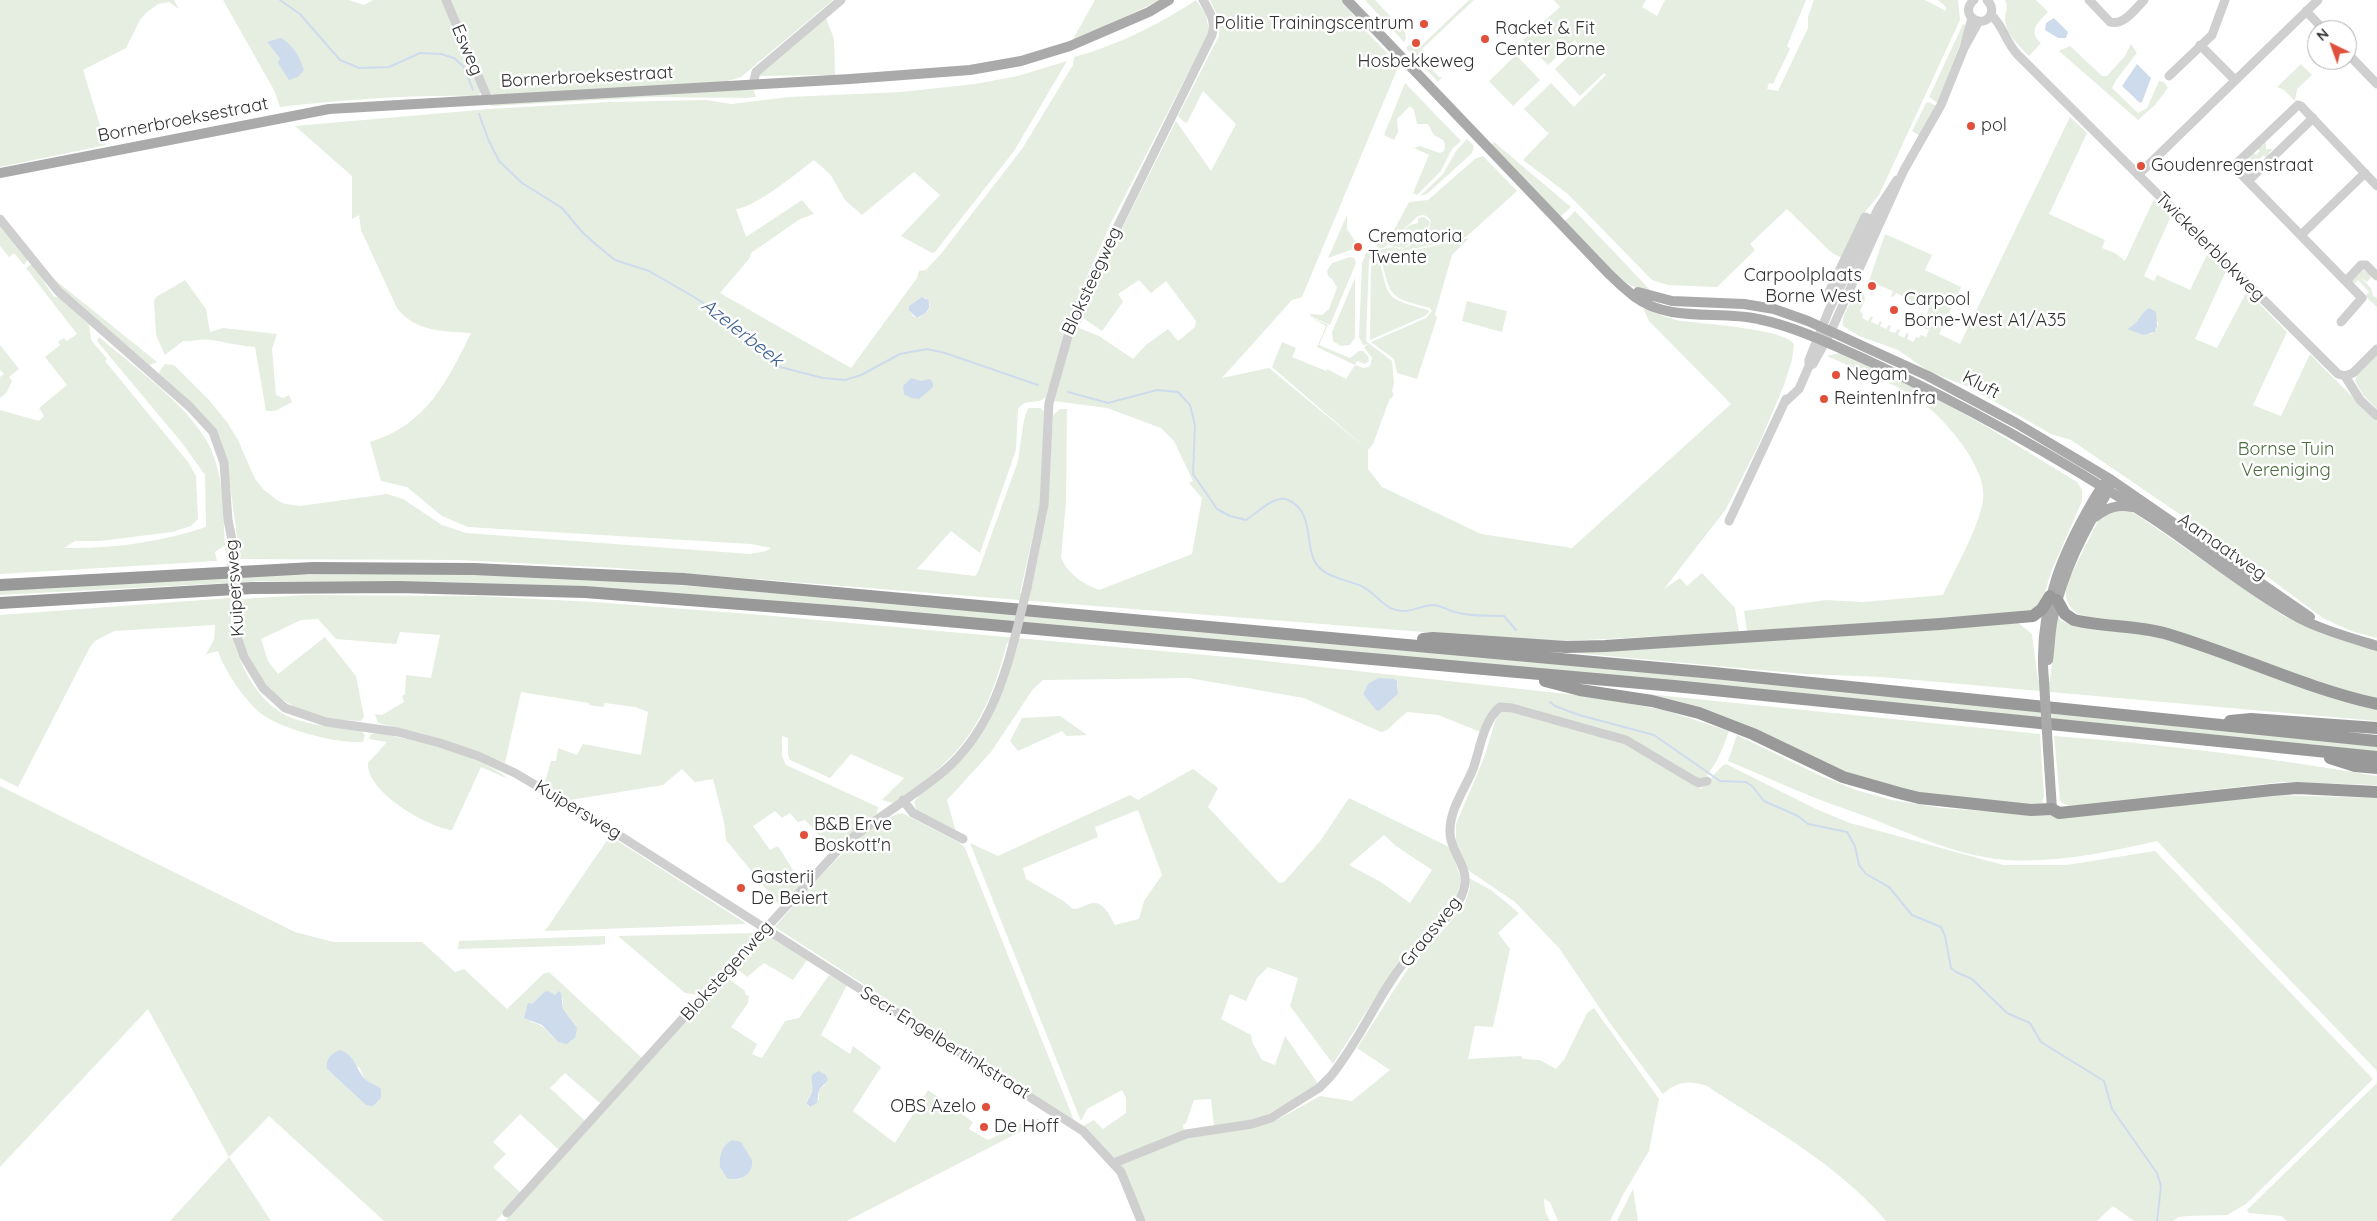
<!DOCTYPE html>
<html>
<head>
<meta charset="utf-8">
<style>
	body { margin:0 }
	#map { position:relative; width:2377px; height:1221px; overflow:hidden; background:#fff; font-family:Quicksand,sans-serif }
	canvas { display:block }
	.north { position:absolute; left:2307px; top:20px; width:50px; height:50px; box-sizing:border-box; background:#fff; border:1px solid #adadad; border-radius:50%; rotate:318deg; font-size:14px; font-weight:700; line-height:20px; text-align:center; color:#323232 }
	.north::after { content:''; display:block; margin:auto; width:18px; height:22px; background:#e1503b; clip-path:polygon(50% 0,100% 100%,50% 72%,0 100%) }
</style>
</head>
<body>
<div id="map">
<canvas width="2377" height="1221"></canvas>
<div class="north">N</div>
</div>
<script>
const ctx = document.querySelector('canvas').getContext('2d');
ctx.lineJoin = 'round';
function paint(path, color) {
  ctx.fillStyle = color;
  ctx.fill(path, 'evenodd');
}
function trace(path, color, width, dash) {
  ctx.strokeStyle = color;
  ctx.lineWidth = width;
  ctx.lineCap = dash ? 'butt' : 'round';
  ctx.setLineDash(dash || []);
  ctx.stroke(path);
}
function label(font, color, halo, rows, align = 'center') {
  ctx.font = font + ' Quicksand,sans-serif';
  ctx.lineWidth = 5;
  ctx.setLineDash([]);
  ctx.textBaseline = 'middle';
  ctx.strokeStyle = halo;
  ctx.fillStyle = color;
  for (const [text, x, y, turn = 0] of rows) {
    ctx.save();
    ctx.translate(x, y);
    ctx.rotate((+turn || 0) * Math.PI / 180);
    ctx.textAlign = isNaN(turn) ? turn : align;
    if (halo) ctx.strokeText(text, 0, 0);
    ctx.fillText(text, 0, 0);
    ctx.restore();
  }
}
paint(new Path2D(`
	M0,0H174L179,9L169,2L158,4L146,13L140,20L126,48L83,70L106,145L0,167Z
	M223,0H349L364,5L373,0H443L481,92L478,96H472C407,95 344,100 280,107L274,90Z
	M447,0H833L741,77L724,82L496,95L489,93Z
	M1095,0H1160L1093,33L1073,39Z
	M1196,0L1206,14L1209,32L1111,223L1072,310L1046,397C1036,406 1026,397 1018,409L1016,450L980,553L951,531L917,569L975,576L978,572L1017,464C1021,452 1022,414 1029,408H1040L1046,413L1041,499L1020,593L1030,594L1047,514L1053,415L1060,409H1067L1066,502L1061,558C1068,574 1083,584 1099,590L1192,554L1202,498L1189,483L1193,481L1174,441L1161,428L1107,408L1054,401L1071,330L1176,121L1211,171L1236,124L1203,91L1187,123L1184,122L1178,116L1219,36V19L1210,0H1344L1357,22L1399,65L1302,297L1292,300L1222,378L1269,368L1367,449L1272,367L1282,342L1296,348L1292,357L1326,371L1327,369L1346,379L1355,365L1317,347L1326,326L1310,317L1328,325L1319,345L1350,358L1359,351H1363L1368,356L1369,361L1365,364L1357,361L1355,365L1364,368L1370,366L1372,358L1364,347L1368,344L1363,345L1359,337L1362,263L1366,253L1374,247L1379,256V250L1394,247L1402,250L1414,242L1421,244L1426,242L1431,221C1427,215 1423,214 1417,217L1385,247L1380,249L1376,246L1393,232L1409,202L1428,200L1475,159L1483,156L1517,191L1466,237L1369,259L1366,341L1392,361L1394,383L1392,392L1394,393L1392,398H1390L1373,444L1368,450V469L1382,487L1481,534L1572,548L1731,404L1649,321L1643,308C1653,312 1666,317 1676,320C1699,324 1783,328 1794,344L1792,360L1784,385L1759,444L1726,509L1664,589L1680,578L1687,586L1702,573L1735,608L1739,632L1566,641L1461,635L616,568L459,560L240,559L227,463L220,438L200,411L160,375L159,372L165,364L174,365L209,400L227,422L238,440L255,479L264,490L277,500L285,504L300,506L387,494L403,499L442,525L466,533L750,554L766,551L771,548L751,544L468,527L442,516L407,487L381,481L370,442C426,425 447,382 471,333C443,331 415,332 397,308L361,230L359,215L352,219V176L295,126L490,109L610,102L707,100L731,104L789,97L901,92L975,84L1018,76L1067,61L1014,151L935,252L932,253L901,236L940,195L914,172L862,215L845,200L830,174L814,160C798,172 755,208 736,209L746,237L802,200L814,214L800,219L751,253L749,259L720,293L851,368L917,278L919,271L926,270L940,255L1022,149L1073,65L1074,57C1116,46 1160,24 1196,0ZM1139,280L1151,293L1166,281L1196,321L1195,327L1178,341L1168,329L1146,345L1133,359L1099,336L1079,328L1083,318L1102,331L1123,302L1118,294ZM925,297L930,304L928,311L919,318L914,317L909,311V306Z
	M1365,0H1375L1405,32L1406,39L1404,42Z
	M1469,0H1474L1422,49L1426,53L1421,58L1439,77H1442L1438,82L1406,48L1413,41L1420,47Z
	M1554,0H1646L1642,7L1657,16L1665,0H1806L1787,46L1790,49L1773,84L1769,83L1767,89L1778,91L1808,28V17L1814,0H1925L1946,11V7L1938,0H1958L1960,20L1879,195L1864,213L1842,258L1832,253L1787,209L1750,244L1755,250L1717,287L1668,285L1652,280L1568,194L1523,160L1552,130L1548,133L1524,109L1551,83L1574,107L1606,75L1604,73L1580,96L1555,69L1579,46L1575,40L1548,65L1523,40L1560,7Z
	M2005,0H2036L2048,12C2039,21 2027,32 2041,43L2029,56C2019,45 2006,35 2005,19C2005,12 2009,7 2005,0Z
	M826,18L834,39L835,75L757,76Z
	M1963,24L1967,26L1938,103L1929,97Z
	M2131,44L2137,53L2116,80L2112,88L2138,113L2147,108L2159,81L2164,82L2168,88L2155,105L2138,120L2059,51L2070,46L2102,76H2107L2125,56Z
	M1516,55L1540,80L1513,106L1489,81Z
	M2301,64L2312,75L2297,89L2295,101L2284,90L2277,87Z
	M1405,83L1461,141L1452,149L1441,171L1417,195L1413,193L1429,155L1414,148L1420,146L1440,153L1444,151L1445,144L1443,140L1434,135L1428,124H1417L1414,110L1410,106L1397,119L1398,132L1394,140L1384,135Z
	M753,88L756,97L746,98L652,97L491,106L490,103Z
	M1928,102L1937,106L1920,136L1912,131L1926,103Z
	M2070,117L2087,133L2049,214L2105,240L2102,248L2115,253L2125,261L2154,199L2171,216L2144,276L2154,281L2157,275L2190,290L2208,253L2226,271L2195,339L2217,348L2247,291L2287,332L2253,405L2281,416L2310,354L2377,422V638L2351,631L2323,618L2222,543L2071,440L2051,434L1969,387L1928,371L1898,350L1859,336L1843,326C1841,313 1853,305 1852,292L1856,291L1864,294L1865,300L1860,311L1863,314L1862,318L1868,321L1871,316L1873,317L1871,322L1878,325L1880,321L1882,322L1880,326L1886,329L1889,325L1891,326L1889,331L1895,333L1898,329L1900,330L1898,335L1904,338L1907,333L1909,334L1907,339L1913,342L1916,337L1919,338L1921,335L1926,337L1929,330L1924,328L1925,326L1930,328L1933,321L1928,319L1930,315L1927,313L1929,308L1922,305L1920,309L1918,308L1920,304L1913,301L1911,306L1909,305L1911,300L1896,293L1893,297L1891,296L1893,291L1869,281L1885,234L1932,255L1925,270L1961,287L1939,334L1960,344ZM2139,319L2158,322L2157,329L2152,334L2128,329L2135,325Z
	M1467,139L1474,146L1472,153L1427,194L1420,196L1443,174L1456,151Z
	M1494,142L1571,207L1559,218L1490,146Z
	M2266,142V149H2273L2269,153V157L2266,158L2264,155L2260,159L2261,164H2258L2252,170V174L2246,176L2245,173L2248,170L2245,167L2241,170V163H2245L2251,157V153L2253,152L2256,155L2260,151L2257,148L2258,146H2262Z
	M1575,211L1653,293C1616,287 1588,248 1564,222Z
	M1347,215V229L1359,247L1328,258Z
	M1424,217L1430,222L1424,241L1414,240L1404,248L1388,245L1410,225L1418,223V218Z
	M0,223L28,259L24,265L14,253L9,257L0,246Z
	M1469,238L1452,255L1435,314L1437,318L1417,379L1397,373L1394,359L1371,342L1426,318L1432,311L1430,308C1389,297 1391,298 1381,258Z
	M1350,257L1354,258L1356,263L1330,325L1310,316L1311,314L1322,315L1329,309L1337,288L1333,280L1328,276L1327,271L1332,263Z
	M1379,258C1389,300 1385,298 1428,310L1429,312L1425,316L1370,340L1371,267L1374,260Z
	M30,265H33L54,297H59L89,325L91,340L107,359L105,361L188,462L196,476L198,519L191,526L172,532L100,541H75L64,548C112,549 161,542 206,527L205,475L182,443L97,341L99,337C136,369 199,412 214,457C224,485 223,516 225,545H230L233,576L428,573L577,578L703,587L1301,638L2377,744V752L529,585L438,582L258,581L241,583L236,614H231C230,652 255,704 292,718C314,726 337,728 360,730L365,735L363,742C337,744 279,729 259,712C243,697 225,672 218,651L206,654L214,640L215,625L114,631L95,641L90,647L18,787L0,778V615L230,598L228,583L0,595V590L228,577L225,545L215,552L217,561L0,574V410L39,421L44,416L39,408L67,385L45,357L60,345L58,342L64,338L67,341L77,334L26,268Z
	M2362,269L2372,276L2367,282L2361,278L2371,288L2373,296L2377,298V307L2365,296L2369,292L2358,280L2354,284L2352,282V278Z
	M44,271L157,362L147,366L72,302Z
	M1355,278V337L1350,345L1341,346L1333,341L1332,332Z
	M185,280L206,309L210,332L223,328L277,334L272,349L276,395L283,398L289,395L292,402L275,411H266L255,347C239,346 226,342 211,340C202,338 192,342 183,341L165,355L156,335L154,301L156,297Z
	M1467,301L1507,311L1502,332L1462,321Z
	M0,345L19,369L9,377L12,381L7,392L0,398V377L4,374L0,370Z
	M1840,353L1924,392L1984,425L2077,482L2082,490V501L2051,572L2042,602L2030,611L2012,613L1747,631L1744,611L1826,600L1863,602L1943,595C1954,571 1980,525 1983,500C1989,468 1940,412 1913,396C1887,380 1855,369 1827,356Z
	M2377,353V409L2363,395L2355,381L2358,372Z
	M2124,508L2134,513L2282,615L2320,633L2377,651V699L2078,614C2066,605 2063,595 2068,581L2099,519L2105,513Z
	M304,595L478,596L594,602L762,615L1239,658L1594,697L1664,710L1729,731C1722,751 1715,768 1700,783L1628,738L1502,703L1483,733L1438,715L1407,712L1387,730L1381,732L1304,698L1189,678L1043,680L1033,689L991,752L947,800L956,832L917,812L914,802C925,786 947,775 960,761C991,728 1004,687 1018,645L1007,643C986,723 963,757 893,803L882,800L904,778L851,754L830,778L790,760L788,755V738L782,736V756L786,765L878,807L877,814L833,850L805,820L798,822L790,813L782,818L775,811L753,826L770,850L778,846L801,883L780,906L726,840L724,822L713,779L695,782L682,769L663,785L570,800L544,785L551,761H556L558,748L577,755L583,744L641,755L648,712L635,707L605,703L603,707L589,705V703L521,692L505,763L438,738L378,723L375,714L382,715L404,702L402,696L405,694L406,675L431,678L440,635L400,632L396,644L336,639L318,619L301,620L261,639L268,661L278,674L325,637L356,676L364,717L361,721C346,720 329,720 315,715C279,705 246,672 241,633C240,622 242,610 242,599ZM1390,679H1394L1398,684V694L1379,711L1363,694L1368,684Z
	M2057,616L2062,621L2071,624L2154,633L2377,708V721L1882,677L1805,674L1565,652L2016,621L2032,634L2038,680L2050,681Z
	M1597,689L2040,734L2044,797L2042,802L2045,803L2033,807L1951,798L1864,782L1748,729Z
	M1499,709L1628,744L1701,789L1722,766L1726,764L1816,809L1850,823L2003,865H2067L2155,851L2373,1079L2246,1204L2227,1215L2188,1216L2179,1217L2173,1221H2134L2113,1206L2097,1221H1886C1838,1164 1769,1127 1707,1086C1689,1080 1677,1081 1663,1094L1612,1026L1559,948L1515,902L1468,870L1456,841V824L1484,758Z
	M1060,716L1087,735L1067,736L1062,731L1018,751L1010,741L1022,718Z
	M378,733C418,741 476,752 508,779L481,767L452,830C427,827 366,792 368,763L387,742L369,739L371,734Z
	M1737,735L1821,776L1856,790L1892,800L1941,808L2070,817L2276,795L2377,798V1071L2157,841C2107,852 2059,863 2007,860C1952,856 1902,829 1851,811C1809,797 1769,778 1728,761Z
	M2054,736C2163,744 2270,758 2377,776V785L2282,782L2070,806L2062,803L2060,800Z
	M1193,769L1218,788L1208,807L1279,883L1284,882L1321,840L1349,798L1451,848L1461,880L1457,895L1449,907L1398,962L1333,1064L1290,1006L1298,978L1268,967L1257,978L1246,1001L1230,994L1221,1019L1251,1035L1253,1044L1262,1060L1275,1065L1285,1036L1319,1085L1261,1118L1214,1126L1211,1099L1194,1100L1186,1123L1183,1125L1184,1132L1114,1160L1083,1126L1094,1120L1103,1129L1126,1113V1098L1122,1090L1087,1109L1081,1121L970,843L998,856L1130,795L1138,800ZM1138,810L1162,875L1144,901L1139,919L1115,925C1109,915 1103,899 1089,904C1084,906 1079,909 1073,909L1062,900L1026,879L1023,868L1098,837L1095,827ZM1384,835L1396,846L1432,870L1410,903L1381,882L1349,865Z
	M0,786L295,932L333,942H422L455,972L464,969L507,1009L543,974L549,972L642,1058L601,1104L565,1073L550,1088L585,1121L559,1150L520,1114L493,1142L506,1154L493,1167L521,1193L496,1221H384L269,1116L229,1157L271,1221H170L229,1157L148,1009L0,1167ZM544,992L556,995L563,999V1009L571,1020L572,1041C553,1050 550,1024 531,1022L532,1004ZM359,1067L365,1080L381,1089V1098L366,1105L327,1069Z
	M902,813L960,843L965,848L1075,1123L967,1051L775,927C802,897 864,821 902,813Z
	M610,836L744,922L745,924L545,931Z
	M1469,878L1491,890L1519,913L1498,933L1510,949L1493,1027L1475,1026L1468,1059L1521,1056L1523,1059L1540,1060L1556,1069L1564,1060L1587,1013L1594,1008L1659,1099L1649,1151L1624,1193L1610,1221H1558L1550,1202L1544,1199L1545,1211L1550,1221H1146L1135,1197L1117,1164L1175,1140L1277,1120L1320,1096L1352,1101L1390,1070L1357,1048L1414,959L1447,926L1465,903L1470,888Z
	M755,933L700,995L685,993L618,936Z
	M763,934L768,935L807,960L793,980L764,963L747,977L735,967Z
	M605,936V944L599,945L458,949L459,941Z
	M829,975L847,985L821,1035L850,1054L853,1046L881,1067L853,1111L895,1143L928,1090L973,1122L969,1129L988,1140L1033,1118L1043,1120L847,1221H505L726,977L745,991L746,996L749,995L748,1003L731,1027L757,1044L752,1054L762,1058L785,1021L799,1018ZM816,1072L825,1085L819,1090V1099L808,1107L807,1100L813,1090L811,1078ZM732,1140L741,1179L732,1180L720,1162L725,1146Z
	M2377,1083V1221H2287L2281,1216L2249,1213L2247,1210Z
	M1633,1189L1638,1221H1617Z`), '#e5eee1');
paint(new Path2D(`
	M2054,18L2068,32L2066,38H2058L2045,30L2046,23Z
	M281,38C293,45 300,57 304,70L298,77L289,80L278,63L280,58L267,42Z
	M2137,64L2151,78L2142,102L2140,103L2122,86Z
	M922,297L928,300C932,310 925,314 917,318L909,311V306Z
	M2149,308L2156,312L2157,326L2155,332L2143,335L2127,329C2141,322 2138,315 2149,308Z
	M911,378L921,381L930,379L933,383V387L919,399L911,398L904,394L903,386Z
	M1378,678L1394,679L1397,681L1398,694L1379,711L1376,710L1363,694L1368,684Z
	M548,991L555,995L559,991L561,993L563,1009L577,1028L575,1038L567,1044L558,1042L542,1025L524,1018L528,1003L532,1004L544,992Z
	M340,1050C355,1055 355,1067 364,1078C368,1083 376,1084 381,1089V1098L373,1106L366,1105L327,1069C325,1059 332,1053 340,1050Z
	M819,1071L826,1075L828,1080L819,1090L817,1103L810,1107L807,1104C807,1099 810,1097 812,1092C815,1082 805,1076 819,1071Z
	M732,1140L741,1142L752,1160C754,1174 739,1183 727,1178L720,1167C719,1156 722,1145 732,1140Z`), '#cedbed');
trace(new Path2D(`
	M280,0L300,14L340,60L359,68L389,67L420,53L441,54L454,58L464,67L473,90
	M479,114L488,139L499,161L522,183L562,208L583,233L599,247L615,260L649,271L694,297L738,326L780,367L823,378L845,380L861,375L900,354L927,349L945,353L1038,385
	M1068,392L1108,403L1157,390L1178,392L1190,405L1195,425L1193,474L1217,509L1230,516L1246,520C1257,513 1275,494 1288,500C1313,511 1305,539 1314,560C1322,577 1344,579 1359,585C1377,592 1383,611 1404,611C1414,611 1423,605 1434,605C1443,606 1447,610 1455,612C1470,617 1488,615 1504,616L1516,630
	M1550,702L1555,706L1579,715L1654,735L1720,781L1746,782L1752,786L1764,801L1798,816L1808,824L1847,832L1855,846L1859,865L1866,874L1889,887L1912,915L1941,927L1945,936L1951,968L1956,972L1972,979L2007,1013L2030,1023L2041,1042L2104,1081L2112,1109L2157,1173L2161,1186L2157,1221`), '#cedbed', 2);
trace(new Path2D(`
	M446,0L488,99
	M1974,0C1957,15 1984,31 1991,14C1993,8 1991,4 1987,0
	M2089,0L2110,22C2124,26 2136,8 2144,0
	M2306,11L2324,30
	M1991,15C2004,26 2005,42 2018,55L2338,374L2345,376L2360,400L2377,416
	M2200,45L2235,80
	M1964,48L1979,21
	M2347,53L2377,84
	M2169,76L2212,35L2225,0
	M753,84L756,72L841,0
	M2138,175L2318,0
	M2248,181L2313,118
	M0,219L58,291L190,407L213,432L224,463L228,520L233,545
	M2301,235L2365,173
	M2346,281L2361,265H2366L2377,276
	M1828,294L1865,217L1879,222
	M2341,322L2362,298L2237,170V163L2298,105L2301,106L2377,186
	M1809,366V360L1829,310L1863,240L1878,209L1897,180
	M2345,376L2353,373L2377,349
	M1784,403L1799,389L1809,366L1813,364L1831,331L1904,170L1941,105L1964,48L1972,18
	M1729,521L1786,399
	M1027,588L1044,505L1049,403L1074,315L1212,35C1216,21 1210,12 1203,0
	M238,614L237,637L244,657L263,688L285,708L326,722L398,732L440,743L478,756L515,773L603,825L1083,1131L1121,1172L1141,1221
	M903,800L913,813L963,839
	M1114,1163L1186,1134L1252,1124L1271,1118L1319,1088L1330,1077C1363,1037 1381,986 1416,948C1433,929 1462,910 1465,883C1467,865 1450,850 1450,833C1449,810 1465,789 1473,769C1480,750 1483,721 1500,707L1512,708L1626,740L1693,780L1699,783L1707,781
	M507,1213L695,1005L841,847C874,819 912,798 945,770C984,736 1001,690 1014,641`), '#cfcfcf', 9);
trace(new Path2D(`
	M1347,0L1609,274C1617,282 1626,290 1635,297C1670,323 1719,310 1758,319C1797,327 1835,346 1871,362C1969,407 2062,460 2152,518C2199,549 2243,586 2292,614C2315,628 2351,638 2377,646
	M0,173L329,109L850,79L970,70L1021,61L1070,46L1149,12L1169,0
	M1638,292L1672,301L1744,304L1774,309L1808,321L1928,376L2016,423L2110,479L2310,617
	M2095,517C2107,508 2117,504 2132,507
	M2048,660C2050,646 2050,632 2053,618C2063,571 2084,531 2109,490V485
	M2044,681C2037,608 2064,547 2102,486L2106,482
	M2048,749L2052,809`), '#aaa', 10);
trace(new Path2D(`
	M0,585L313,568L474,569L683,579L1714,673L2377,741
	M2057,600L2065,614L2074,620C2102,627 2135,625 2164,633C2236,654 2304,688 2377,704
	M0,603L252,588L399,587L585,592L857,613L1674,686L2377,757
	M1423,639L1433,638L1566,647L1605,646L1940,624L2033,616L2042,609L2050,596
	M1545,681L1580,690L1652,701L1699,713L1753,734L1843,777L1899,793L1919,798L2031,810L2052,809L2059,813L2272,790L2297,788L2377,792
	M2230,721L2251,719L2377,728
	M2330,758L2355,766L2377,768`), '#999', 12);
trace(new Path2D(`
	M233,545L238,614
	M1014,641L1027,588`), '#cfcfcf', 9);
trace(new Path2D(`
	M2044,681L2048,749`), '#aaa', 10);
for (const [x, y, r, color] of [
	[1424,24,5,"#e1503b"],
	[1485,39,5,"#e1503b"],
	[1416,43,5,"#e1503b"],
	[1971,126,5,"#e1503b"],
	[2141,166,5,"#e1503b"],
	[1358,247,5,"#e1503b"],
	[1872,286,5,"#e1503b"],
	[1894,310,5,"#e1503b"],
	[1836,375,5,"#e1503b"],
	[1824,399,5,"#e1503b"],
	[804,835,5,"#e1503b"],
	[741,888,5,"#e1503b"],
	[986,1107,5,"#e1503b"],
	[984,1127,5,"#e1503b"]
]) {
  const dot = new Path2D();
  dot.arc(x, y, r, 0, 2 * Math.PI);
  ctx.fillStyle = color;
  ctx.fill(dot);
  trace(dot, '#fff', 2);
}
label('18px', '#323232', '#fff', [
	["Politie Trainingscentrum",1414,24,"right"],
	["Racket & Fit",1495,29],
	["Center Borne",1495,50],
	["Hosbekkeweg",1416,62,"center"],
	["pol",1981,126],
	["Goudenregenstraat",2151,166],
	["Crematoria",1368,237],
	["Twente",1368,258],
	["Carpoolplaats",1862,276,"right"],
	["Borne West",1862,297,"right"],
	["Carpool",1904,300],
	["Borne-West A1/A35",1904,321],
	["Negam",1846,375],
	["ReintenInfra",1834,399],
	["B&B Erve",814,825],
	["Boskott'n",814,846],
	["Gasterij",751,878],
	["De Beiert",751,899],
	["OBS Azelo",976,1107,"right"],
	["De Hoff",994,1127]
], 'left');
label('18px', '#323232', '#fff', [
	["Esweg",467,50,67],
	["Bornerbroeksestraat",587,77,-3],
	["Bornerbroeksestraat",183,120,-11],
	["Twickelerblokweg",2210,247,45],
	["Bloksteegweg",1092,281,-65],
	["Kluft",1981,385,28],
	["Aamaatweg",2222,547,35],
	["Kuipersweg",235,588,-94],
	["Kuipersweg",578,810,31],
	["Graasweg",1431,932,-51],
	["Blokstegenweg",727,971,-48],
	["Secr. Engelbertinkstraat",945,1043,32]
]);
label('18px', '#4c6d3f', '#fff', [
	["Bornse Tuin",2286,450],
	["Vereniging",2286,471]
]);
label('italic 19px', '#406393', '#fff', [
	["Azelerbeek",742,333,38]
]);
</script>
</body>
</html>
